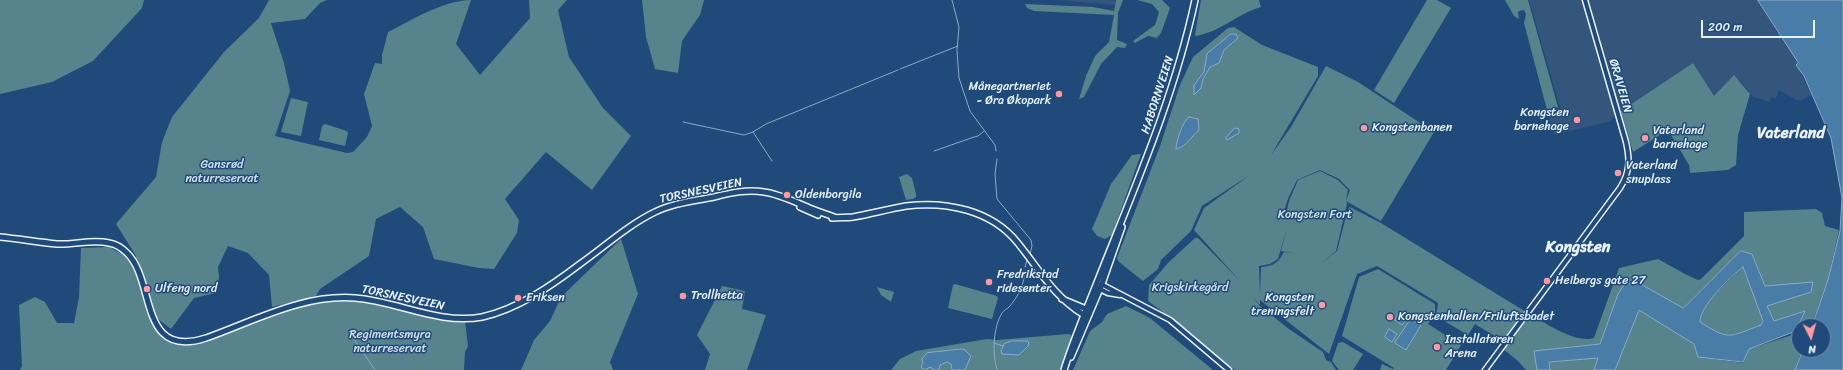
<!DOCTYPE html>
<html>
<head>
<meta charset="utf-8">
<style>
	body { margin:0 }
	#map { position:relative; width:1843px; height:370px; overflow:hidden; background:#1f4a7a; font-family:Sriracha,sans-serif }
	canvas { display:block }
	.north { position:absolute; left:1791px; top:318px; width:40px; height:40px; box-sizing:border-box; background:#1f4a7a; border:1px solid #6f8dac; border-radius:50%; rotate:174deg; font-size:11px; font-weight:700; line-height:16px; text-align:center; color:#e8f1f8 }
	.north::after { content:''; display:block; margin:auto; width:14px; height:18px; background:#ff9aa2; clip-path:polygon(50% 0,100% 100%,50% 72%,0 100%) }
	.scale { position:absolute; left:1701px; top:20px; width:114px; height:18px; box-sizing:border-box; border:2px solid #e8f1f8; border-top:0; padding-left:5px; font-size:12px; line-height:14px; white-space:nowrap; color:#e8f1f8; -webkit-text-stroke:3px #1f4a7a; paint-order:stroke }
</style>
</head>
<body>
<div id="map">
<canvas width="1843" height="370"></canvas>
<div class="north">N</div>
<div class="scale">200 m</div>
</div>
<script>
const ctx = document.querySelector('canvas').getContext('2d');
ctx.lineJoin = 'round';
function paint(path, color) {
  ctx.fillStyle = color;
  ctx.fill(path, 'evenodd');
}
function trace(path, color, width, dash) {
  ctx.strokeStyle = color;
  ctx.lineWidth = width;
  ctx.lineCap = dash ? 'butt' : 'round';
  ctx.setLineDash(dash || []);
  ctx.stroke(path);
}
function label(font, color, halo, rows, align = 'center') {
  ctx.font = font + ' Sriracha,sans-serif';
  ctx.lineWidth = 3;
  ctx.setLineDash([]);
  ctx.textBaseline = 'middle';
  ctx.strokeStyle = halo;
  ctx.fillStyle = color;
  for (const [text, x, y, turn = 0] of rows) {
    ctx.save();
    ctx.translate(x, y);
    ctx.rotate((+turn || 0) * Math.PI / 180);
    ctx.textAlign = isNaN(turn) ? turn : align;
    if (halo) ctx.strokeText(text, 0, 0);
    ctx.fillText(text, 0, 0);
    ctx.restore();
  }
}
paint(new Path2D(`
	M1057,0H1115V5Z
	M1529,0H1758L1798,63L1797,65L1811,95L1800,101L1796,100L1779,90L1776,98L1771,97L1770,102L1753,97L1740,80L1714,97L1693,63L1621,111L1613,104L1615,116L1611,121L1554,135L1547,110L1558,107L1562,114Z`), '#34567d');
paint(new Path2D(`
	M0,0H144L142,8L93,61L52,82L0,94Z
	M269,0H327L320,3L305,19L271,23L284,63L290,91L275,136L347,153L353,152L367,137L372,126L364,94L375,63L382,64V55L388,32C412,20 444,0 471,0L456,44L480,75L530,18L529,0H567L558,10L569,57L603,108L631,136L592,190L546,152L505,199L519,220L517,233L494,269L479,268L434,259L423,227L400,207L376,219L369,256L320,289L316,296L272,307L269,275L248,253L228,246L218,267L219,278L216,293L194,298L171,329L158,319L157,320C150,306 148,289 142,274C140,268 135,262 136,256L116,224L156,177L162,142L172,117L224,52L259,18Z
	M642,0H704L700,15L682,41L678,73L655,69L646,37Z
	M1116,0H1123L1118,13L1117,40L1127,44L1125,48L1117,47L1101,64L1084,97L1079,99L1086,76L1095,56L1109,42L1114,15L1034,11L1027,8L1025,4L1093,7L1114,11Z
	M1137,0H1162L1170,8L1161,33L1157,38L1148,36L1135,43L1133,41L1155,25L1159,12L1152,4Z
	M1201,0H1259L1261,7C1239,13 1220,32 1196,36L1195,35Z
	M1427,0H1437L1451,8L1394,103L1374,90Z
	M1505,0H1528L1558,107L1547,110L1524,23L1526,14L1524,10L1519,11L1518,13L1519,19L1514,16Z
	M1234,27L1262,45L1318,67V76L1271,155L1291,127L1326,66L1358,82L1434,132L1381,221L1346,201L1350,190L1339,179L1320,170L1297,180C1292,191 1282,207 1285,219L1289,201L1298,180L1320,171L1338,180L1348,190L1346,201L1347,203L1336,251L1322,263L1337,251L1348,209L1350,207L1381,223L1526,312L1504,342L1475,324L1468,335L1436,316L1438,303L1377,266L1357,274L1329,354L1260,300V305L1252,296L1260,306L1289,329L1323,352L1326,360L1331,362L1336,370H1235L1219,359L1193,335L1148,301L1149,285L1168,263L1195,238H1198L1241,282L1194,230L1204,208L1250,175L1202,206L1191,231L1161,260L1158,269L1143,281L1119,262L1117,258L1160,146L1180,85L1193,57L1228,28ZM1287,228L1281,251L1299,254L1284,252C1278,263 1274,266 1261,267L1260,295L1259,266L1270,264L1278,259Z
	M1693,63L1714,96L1734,75L1750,94L1738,135L1736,165L1728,170L1690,173L1689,165L1668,130L1633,152L1621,111Z
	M291,98L308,102L301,136L281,132Z
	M325,124L347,131L348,133L345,146L319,140L322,126Z
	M1141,154L1112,235L1105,239L1097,236L1092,229L1111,184L1132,155Z
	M907,174L912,178L916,194V197L913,199L906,200L899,177Z
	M1816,209L1822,213L1825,226L1839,230L1828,280L1811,326H1800L1804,311L1774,321L1767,306L1811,292L1765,286L1752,254L1741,251L1683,308L1637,282L1624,285L1618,294L1600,344L1535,351L1537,370H1526L1518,361L1503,349L1530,314C1545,323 1576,344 1594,338L1619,268L1658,259L1685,274L1698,280L1701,279L1744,236V212Z
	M621,239L638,294L610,362L613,370H521L534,340L550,321L561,297Z
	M109,247L128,257L139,275L148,314L155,325L171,341L198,342L224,334L309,303L353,300L449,320L465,321L468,346L465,352L464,370H20L22,366L19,305L35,297L45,302L57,323H74L79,297L81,248Z
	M1743,267L1763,321L1761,325C1729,337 1730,341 1700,322C1699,305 1731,279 1743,267Z
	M1378,269L1435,304V313L1428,324L1461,345L1446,370H1380L1382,364L1393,369L1394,368L1342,336L1359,277Z
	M955,284L997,296L998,298L992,319L948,308L953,285Z
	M722,286L745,291L742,309L766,315L747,370H705L710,354L697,335Z
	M877,287L894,292L891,302L881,295Z
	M1126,306L1150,318L1213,370H1073L1090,331L1102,322L1107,314Z
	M1639,310L1694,344L1698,357L1743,363L1749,349L1798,333L1799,329V350H1802L1795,370H1615Z
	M1068,334L1071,335V340L1060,370H891L900,359L916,351L987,339L997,340Z
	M1343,342L1363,354L1353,370H1339L1332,361L1338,343Z
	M1598,358L1594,370H1550L1549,362Z`), '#56838c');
const water = new Path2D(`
	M1758,0H1843V370H1795L1803,350H1823V326H1812L1828,280L1840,231L1842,198L1831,138L1804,76L1796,65L1798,63Z
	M1231,34H1236L1238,38L1224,50L1219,63L1210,67L1203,79L1201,88L1194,95V85L1204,72L1207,54Z
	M1189,117L1198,119L1199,130C1190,137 1188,146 1176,149C1176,142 1183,120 1189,117Z
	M1235,128L1239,129V133L1227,140L1226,138Z
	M1741,251L1752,254L1765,286L1813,282L1811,292L1767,306L1774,321L1805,311L1796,331L1749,349L1743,362L1698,357L1694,344L1639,310L1615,370H1594L1598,358L1549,362L1550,370H1537L1534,351L1600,344L1618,294L1624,285L1637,282L1683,308ZM1743,267L1763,321L1761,325C1729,337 1730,341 1700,322C1699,307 1731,276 1743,267Z
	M1400,312L1408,317L1402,325L1395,320Z
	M1411,319L1421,325L1406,350L1395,343Z
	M1389,329L1397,334L1392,342L1385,337Z
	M1012,341H1028L1029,345L1019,355L1002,354L1001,351L1004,344Z
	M962,349L965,350L971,356L965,370H952L951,364L947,362L940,365L939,370H933L932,368L930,367L925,370L921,367L923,363L922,359L927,353Z`);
paint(water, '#4a7ca8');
trace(water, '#89abc8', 1);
trace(new Path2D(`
	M952,0L959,27L957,50
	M957,51L959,78L970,111L995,145L996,151
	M900,69L958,46
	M683,122L744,135L753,132L766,124L898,70
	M753,132L772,161
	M934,151L974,137L978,136L984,131
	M997,159L995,174L997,199L1031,240L1032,246L1030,254
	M1025,267L1027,260
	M350,333L375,370
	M994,343L1003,346
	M997,370C992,354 993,327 1002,313C1004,310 1007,309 1009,307C1018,297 1024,285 1025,271`), '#89abc8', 1);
const tertiary = new Path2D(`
	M1101,284L1170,320L1229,370
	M1098,288L1108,293L1120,295
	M1485,370L1620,188C1630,172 1630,160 1626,142L1585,0`);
const primary = new Path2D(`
	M800,207L818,215
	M832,218C839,217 846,218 853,217C871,214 888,209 906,206C946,201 991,210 1017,242C1040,270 1052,295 1084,315L1089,314L1086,309L1062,299
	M0,237C19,239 38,242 57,244C74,245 92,239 109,243C116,244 122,248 127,253C156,281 138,360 206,338C254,321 303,294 355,298C397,301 439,325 482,317C518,309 551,286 580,264C604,247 628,225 655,212C673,203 694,201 714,197C730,193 747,189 764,192C780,194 797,203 812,209C819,212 827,214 834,217`);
const trunk = new Path2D(`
	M1071,357L1102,284L1122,227
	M1064,370C1073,341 1085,313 1096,285C1133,191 1174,99 1195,0`);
trace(tertiary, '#e8f1f8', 7);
trace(primary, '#e8f1f8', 8);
trace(trunk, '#e8f1f8', 8);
trace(tertiary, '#1f4a7a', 4);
trace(primary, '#1f4a7a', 5);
trace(trunk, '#1f4a7a', 5);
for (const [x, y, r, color] of [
	[1059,94,4,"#ff9aa2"],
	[1577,120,4,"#ff9aa2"],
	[1364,128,4,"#ff9aa2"],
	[1645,138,4,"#ff9aa2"],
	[1618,173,4,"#ff9aa2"],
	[787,195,4,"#ff9aa2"],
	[1547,281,4,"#ff9aa2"],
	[989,282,4,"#ff9aa2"],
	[147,289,4,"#ff9aa2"],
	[683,296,4,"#ff9aa2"],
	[518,298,4,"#ff9aa2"],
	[1322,305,4,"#ff9aa2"],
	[1390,317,4,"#ff9aa2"],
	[1437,347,4,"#ff9aa2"]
]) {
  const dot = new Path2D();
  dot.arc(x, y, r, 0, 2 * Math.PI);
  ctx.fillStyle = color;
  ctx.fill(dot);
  trace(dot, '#1f4a7a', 1.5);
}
label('12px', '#e8f1f8', '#1f4a7a', [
	["ØRAVEIEN",1620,86,74],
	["HABORNVEIEN",1158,95,-72],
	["TORSNESVEIEN",701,191,-12],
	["TORSNESVEIEN",403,298,12]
]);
label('12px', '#e8f1f8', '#1f4a7a', [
	["Månegartneriet",1051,87,"right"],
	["- Øra Økopark",1051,101,"right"],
	["Kongsten",1569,113,"right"],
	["barnehage",1569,127,"right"],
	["Kongstenbanen",1372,128],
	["Vaterland",1653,131],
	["barnehage",1653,145],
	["Vaterland",1626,166],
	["snuplass",1626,180],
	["Oldenborgila",795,195],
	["Fredrikstad",997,275],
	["ridesenter",997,289],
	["Heibergs gate 27",1555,281],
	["Ulfeng nord",155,289],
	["Trollhetta",691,296],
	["Eriksen",526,298],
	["Kongsten",1314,298,"right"],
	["treningsfelt",1314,312,"right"],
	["Kongstenhallen/Friluftsbadet",1398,317],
	["Installatøren",1445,340],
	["Arena",1445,354]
], 'left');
label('12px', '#d2e0e8', '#1f4a7a', [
	["Gansrød",222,165],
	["naturreservat",222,179],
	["Kongsten Fort",1315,215],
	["Krigskirkegård",1190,288],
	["Regimentsmyra",390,335],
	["naturreservat",390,349]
]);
label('bold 16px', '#e8f1f8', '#1f4a7a', [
	["Vaterland",1791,134],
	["Kongsten",1578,248]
]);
</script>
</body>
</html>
